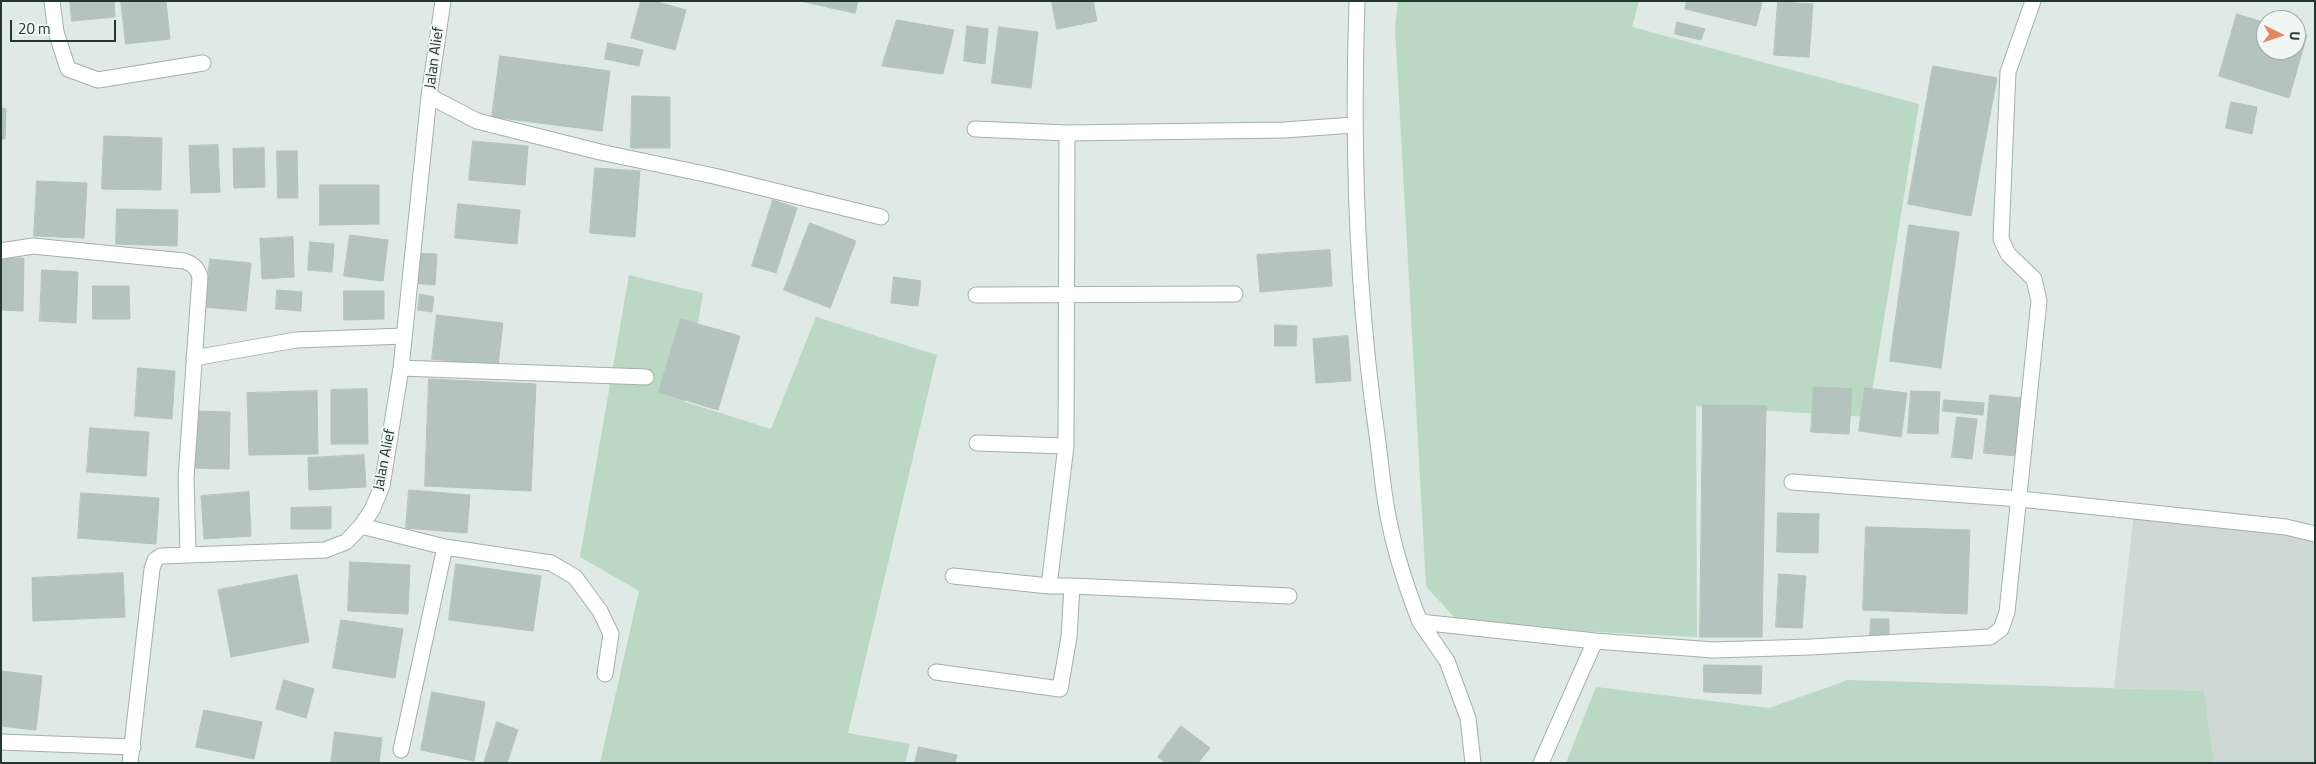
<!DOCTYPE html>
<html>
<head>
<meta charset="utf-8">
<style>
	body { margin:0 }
	#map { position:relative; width:2316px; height:764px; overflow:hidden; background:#dfe9e5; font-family:"Titillium Web",sans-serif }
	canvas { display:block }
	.frame { position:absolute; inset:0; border:2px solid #223732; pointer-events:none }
	.north { position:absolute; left:2256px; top:10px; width:50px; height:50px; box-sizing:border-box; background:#eff6f3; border:1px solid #9daaa6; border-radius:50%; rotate:94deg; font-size:14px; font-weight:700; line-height:20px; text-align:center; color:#223732 }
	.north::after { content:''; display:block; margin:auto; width:18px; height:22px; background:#e38763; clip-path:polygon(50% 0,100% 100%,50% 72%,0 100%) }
	.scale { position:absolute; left:10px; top:20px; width:106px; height:22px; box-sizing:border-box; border:2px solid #223732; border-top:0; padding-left:6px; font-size:15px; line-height:18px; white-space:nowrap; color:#223732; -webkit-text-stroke:4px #eff6f3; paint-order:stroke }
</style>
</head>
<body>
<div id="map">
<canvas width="2316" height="764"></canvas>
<div class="frame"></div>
<div class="north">U</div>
<div class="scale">20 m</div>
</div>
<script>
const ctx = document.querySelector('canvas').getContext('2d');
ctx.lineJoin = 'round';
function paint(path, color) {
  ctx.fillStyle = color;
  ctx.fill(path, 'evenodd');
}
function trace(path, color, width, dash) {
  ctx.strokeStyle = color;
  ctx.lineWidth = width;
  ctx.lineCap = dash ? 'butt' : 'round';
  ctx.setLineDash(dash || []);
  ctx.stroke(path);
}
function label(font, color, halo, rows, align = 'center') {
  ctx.font = font + ' "Titillium Web",sans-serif';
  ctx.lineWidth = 4;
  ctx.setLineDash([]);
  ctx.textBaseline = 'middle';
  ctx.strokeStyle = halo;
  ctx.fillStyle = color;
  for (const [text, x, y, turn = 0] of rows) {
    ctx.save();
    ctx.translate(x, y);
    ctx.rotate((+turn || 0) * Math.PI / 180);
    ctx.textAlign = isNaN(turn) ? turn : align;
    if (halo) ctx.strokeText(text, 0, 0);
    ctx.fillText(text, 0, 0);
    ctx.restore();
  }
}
paint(new Path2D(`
	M2135,504L2315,527V763H2214L2204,691L2114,688Z`), '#ced8d4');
paint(new Path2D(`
	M1398,1H1639L1632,27L1919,104L1868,417L1696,406L1697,637L1461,625L1426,586L1395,28Z
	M629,275L703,293L685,402L771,429L816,317L937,355L848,733L910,744L905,763H600L639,591L580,557Z
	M1848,680L2204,691L2214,763H1566L1596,687L1769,708Z`), '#bad8c3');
const building = new Path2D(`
	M70,1H114L115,17L72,21Z
	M121,1H166L170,39L126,44Z
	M641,1H654L686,10L675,50L631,38Z
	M801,1H858L855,13Z
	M1052,1H1093L1097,21L1057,29Z
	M1687,1H1755L1762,3L1756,26L1685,9Z
	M1778,2L1813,4L1809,57L1774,55Z
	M2237,14L2266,23V50H2296V32L2307,35L2289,98L2219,76Z
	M897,20L954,30L943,74L882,66Z
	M1677,22L1705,29L1701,40L1675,34Z
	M967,26L988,29L985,64L964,61Z
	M999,27L1038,32L1031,88L992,83Z
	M608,43L643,50L639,66L605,59Z
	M500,56L610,71L602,131L492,117Z
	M1933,66L1997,78L1971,216L1908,204Z
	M632,96L670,97V148H631Z
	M2231,102L2257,107L2252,134L2226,128Z
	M1,108L6,109L5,139H1Z
	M104,136L162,138L161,190L102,189Z
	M473,141L528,146L525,185L469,180Z
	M218,145L220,192L191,193L189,146Z
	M264,148L265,187L234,188L233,149Z
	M277,151H297L298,198H278Z
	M595,168L640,171L635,237L590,233Z
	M37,181L87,183L84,238L34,236Z
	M320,185H379V224L320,225Z
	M773,200L797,208L776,273L752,266Z
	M458,204L520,210L517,244L455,238Z
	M117,209L178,210L177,246L116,244Z
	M810,223L856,241L830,308L784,290Z
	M1909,225L1959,232L1941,368L1890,361Z
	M350,235L388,240L383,281L344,276Z
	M293,237L294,277L262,279L260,239Z
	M310,242L334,244L332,272L308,270Z
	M1330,250L1332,286L1260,292L1257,255Z
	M413,253L437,254L435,285L411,283Z
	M1,258H24L23,311L1,310Z
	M210,259L251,263L246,311L205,307Z
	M42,270L78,272L76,323L40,321Z
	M894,277L921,281L918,306L891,303Z
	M93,286H129L130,319H93Z
	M277,290L302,292L301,311L276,309Z
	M344,291H384V319L344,320Z
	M420,294L434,297L432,312L418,310Z
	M437,315L503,323L498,366L432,359Z
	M681,319L740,336L718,410L659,392Z
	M1275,325L1297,326L1296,346H1275Z
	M1348,336L1351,381L1316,383L1313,339Z
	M138,368L175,371L172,419L135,416Z
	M429,379L536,384L531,491L425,486Z
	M1814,387L1852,389L1849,434L1811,432Z
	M1865,388L1907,393L1901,437L1859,431Z
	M367,389L368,444H331V390Z
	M317,391L318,454L249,455L247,393Z
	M1911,391L1940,392L1938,434L1908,433Z
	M1990,395L2021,398L2017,456L1984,453Z
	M1944,400L1984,403L1983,415L1943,411Z
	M1703,405L1766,406L1762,637H1700Z
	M193,411L230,412L229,469L191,468Z
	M1957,417L1977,419L1972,459L1952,457Z
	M90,428L149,432L146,476L87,472Z
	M364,455L366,487L309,490L308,458Z
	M409,490L470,495L467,533L406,528Z
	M249,492L251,536L204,539L201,496Z
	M81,493L159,498L156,544L78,538Z
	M331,507V529H291V508Z
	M1778,513L1819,514L1818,553L1777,552Z
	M1866,527L1970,530L1967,614L1863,610Z
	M350,562L410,565L408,614L348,611Z
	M456,564L541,576L533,631L449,620Z
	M123,573L125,617L33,621L32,578Z
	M1779,574L1806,576L1802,628L1776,627Z
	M297,575L309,642L231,657L218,590Z
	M1871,619H1889V636H1870Z
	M341,620L403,629L395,678L333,668Z
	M1704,665L1762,666L1761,694L1704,692Z
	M1,671L42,676L36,730L1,726Z
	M284,680L314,689L306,718L276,709Z
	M432,692L485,702L474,761L421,750Z
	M204,710L262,722L254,759L196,747Z
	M497,722L518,730L507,763H484Z
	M1181,726L1210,748L1198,763H1166L1158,757Z
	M335,732L382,738L379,763H331Z
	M919,747L957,755L955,763H915Z`);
paint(building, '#b5c3be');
trace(building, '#b3c2bc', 1);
const lane = new Path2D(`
	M194,358L296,340L404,336
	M1792,482L2020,499L2286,527L2315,534`);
const street = new Path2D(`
	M52,1L56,32L68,69L98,80L203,63
	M1357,1C1352,147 1356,291 1377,435C1381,464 1383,493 1389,521C1396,556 1407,589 1420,622L1595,641L1713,650L1810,647L1990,637L2001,629L2007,612L2039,301L2034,279L2008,254L2001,239L2008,72L2033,1
	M429,96L477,121L600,152L714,176L881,217
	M975,129L1067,133
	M1,251L33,246L184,261C193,264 197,267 200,277L186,478L188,554
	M976,295L1235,294
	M401,368L646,377
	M977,443L1066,446
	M361,526L445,547L401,750
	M445,547L551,563L575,577L600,611L611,634L605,674
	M953,576L1049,586L1066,446L1067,133L1284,130L1354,125
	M1072,586L1289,596
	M1420,622L1447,661L1468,718L1473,763
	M936,672L1060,689L1069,637L1072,586H1049
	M1,742L133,747
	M130,763L152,569L155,560L161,556L325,550L346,542L361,526L372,510L382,486L401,368L429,96L443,1
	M1541,763L1595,641`);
trace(lane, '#a3b0ac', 17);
trace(street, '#a3b0ac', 17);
trace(lane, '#fff', 15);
trace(street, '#fff', 15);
label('15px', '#223732', '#eff6f3', [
	["Jalan Alief",435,58,-82],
	["Jalan Alief",385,460,-79]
]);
</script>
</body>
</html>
